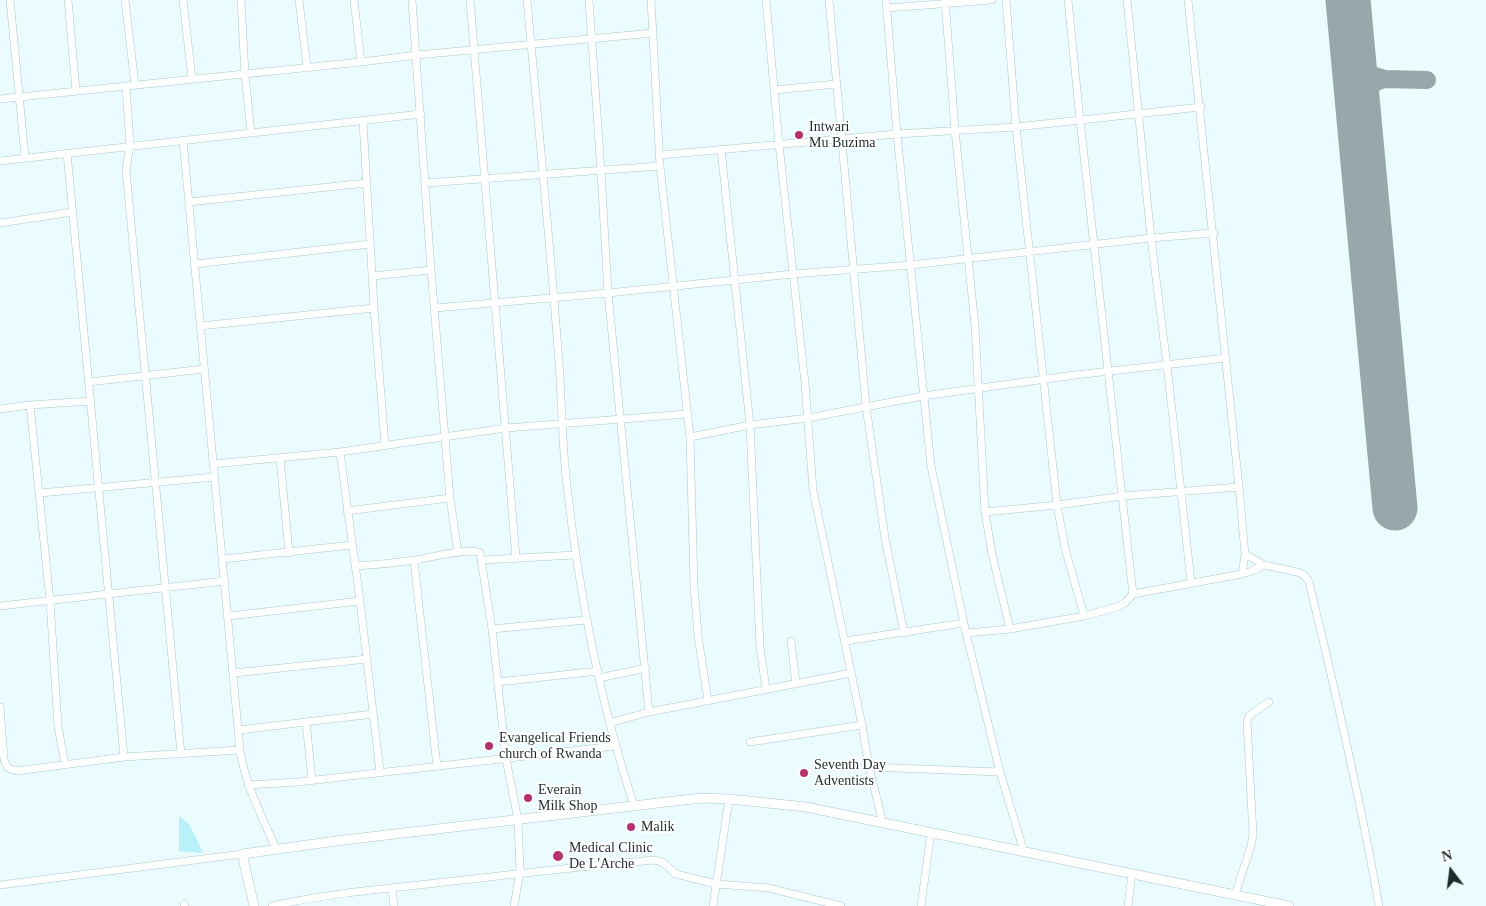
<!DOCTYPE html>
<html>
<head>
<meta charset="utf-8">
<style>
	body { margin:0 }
	#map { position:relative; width:1486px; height:906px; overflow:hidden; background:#eafcff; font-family:Georgia,serif }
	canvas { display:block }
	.north { position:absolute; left:1426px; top:846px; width:50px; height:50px; -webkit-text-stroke:4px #fff; paint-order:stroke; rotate:345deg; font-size:14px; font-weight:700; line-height:20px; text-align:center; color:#1e2a2c }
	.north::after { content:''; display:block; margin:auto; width:18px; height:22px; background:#1e2a2c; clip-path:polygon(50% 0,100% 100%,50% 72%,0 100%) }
</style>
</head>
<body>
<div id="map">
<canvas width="1486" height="906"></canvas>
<div class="north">N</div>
</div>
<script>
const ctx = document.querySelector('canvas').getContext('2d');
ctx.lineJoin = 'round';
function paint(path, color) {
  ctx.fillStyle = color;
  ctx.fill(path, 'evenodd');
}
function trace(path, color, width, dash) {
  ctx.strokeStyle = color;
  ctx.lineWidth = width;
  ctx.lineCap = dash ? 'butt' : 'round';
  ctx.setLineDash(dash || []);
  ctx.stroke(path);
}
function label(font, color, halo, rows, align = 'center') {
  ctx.font = font + ' Georgia,serif';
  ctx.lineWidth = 4;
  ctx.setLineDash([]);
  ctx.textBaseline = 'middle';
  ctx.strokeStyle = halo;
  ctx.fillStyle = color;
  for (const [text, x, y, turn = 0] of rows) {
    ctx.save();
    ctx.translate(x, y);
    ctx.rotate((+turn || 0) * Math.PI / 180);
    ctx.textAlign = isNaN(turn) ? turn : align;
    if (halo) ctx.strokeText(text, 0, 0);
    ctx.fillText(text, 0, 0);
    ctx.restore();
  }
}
paint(new Path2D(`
	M179,816L189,824L203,853L179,851Z`), '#b7f1fa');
trace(new Path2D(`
	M1352,48C1359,68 1363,74 1385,79
	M1358,113C1362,96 1367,83 1385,79L1427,80`), '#98a8aa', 18);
trace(new Path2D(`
	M1348,0L1395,508`), '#98a8aa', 45);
const minor = new Path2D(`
	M10,0L25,157
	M68,0L76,91
	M125,0L135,85
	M183,0L192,79
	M241,0L245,74L251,133
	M299,0L307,68
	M354,0L361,62
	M412,0L431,270L450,498L458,553
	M470,0L516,558
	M527,0C538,121 550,242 559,363C562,404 562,445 567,486C579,594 600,702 634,806
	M589,0L601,171L608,293L649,712
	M651,0L660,166L690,437L694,586L698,636L708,701
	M766,0L779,144L805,383L813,490L862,725L869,767L883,823
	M829,0L866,406L885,538L904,633
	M886,0L897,134L931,466L966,633L1000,772L1024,852
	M945,0L955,130L975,326L985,512L992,554L1010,629
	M1006,0L1016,127L1057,505L1065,548L1084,616
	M1068,0L1080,120L1133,594
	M1127,0L1151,238L1167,365L1191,582
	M1188,0L1239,487L1245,554L1242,574
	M887,8L992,0
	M126,86L130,145L126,170L181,754
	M774,90L837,84
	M0,99L361,62L417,55L653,33
	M363,122L374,308L385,445
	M183,140L240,750C245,785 262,816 276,849
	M721,149L750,425L760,647L766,689
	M67,153L124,757
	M660,155L897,134L1016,127L1201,107
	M0,161L421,114
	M425,183L660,166
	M189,202L366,183
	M0,223L73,212
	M195,264L370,244
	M372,276L431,270
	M435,308L608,293L793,274L911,265L1151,238L1214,233
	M200,326L374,308
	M89,382L204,369
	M30,405L50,601L58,726L65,765
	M0,409L30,405L91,401
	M690,437L750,425L808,418L923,396L1075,375L1226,358
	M340,452L360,601L380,772
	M280,458L289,553
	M213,464L340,452L506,428L687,414
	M40,493L214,477
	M347,511L450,498
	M985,512L1057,505L1123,496L1239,487
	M1245,554L1264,565
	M223,559L352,545
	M483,560L575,555
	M414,561L437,766
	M356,566C375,565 395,563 415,560C428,558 470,547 480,553L492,629L506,759L518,820L520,872L514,906
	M0,606L225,581
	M229,616L360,601
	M492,629L586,620
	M966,633L1010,629L1084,616L1117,607L1125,603L1133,594L1242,574L1252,571L1264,565L1297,572L1304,575L1309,582C1335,689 1360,797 1379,906
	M791,641L796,684
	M845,641L964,623
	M234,673L367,659
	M599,678L646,668
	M498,682L598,671
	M0,707L4,760L8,768L16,771L124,757L240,750
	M306,722L312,780
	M609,723L649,712L851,673
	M239,730L373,714
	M750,742L862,725
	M869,767L1000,772
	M248,785L298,782L615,746
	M0,885L242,854
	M392,888L394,906
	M1235,894L1251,846L1253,834L1247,721L1250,715L1269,702
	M184,904L185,906
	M272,906C320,895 370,890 419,885C497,876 575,867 654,860L662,862L676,874L716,884L769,888L841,906
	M713,906L729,799
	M921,906L931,832
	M1128,906L1132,874`);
const tertiary = new Path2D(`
	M254,906L242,854L344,840L675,801L702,798L729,799L806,807L1289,906`);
trace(minor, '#aac7cc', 8);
trace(tertiary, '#aac7cc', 10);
trace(minor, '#fff', 7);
trace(tertiary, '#fff', 9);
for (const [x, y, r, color] of [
	[799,135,5,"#ba306d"],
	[489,746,5,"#ba306d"],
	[804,773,5,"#ba306d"],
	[528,798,5,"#ba306d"],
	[631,827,5,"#ba306d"],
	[558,856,6,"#ba306d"]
]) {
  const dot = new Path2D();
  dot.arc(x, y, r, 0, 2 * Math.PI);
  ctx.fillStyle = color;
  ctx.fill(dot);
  trace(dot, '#fff', 2);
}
label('14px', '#1e2a2c', '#fff', [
	["Intwari",809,127],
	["Mu Buzima",809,143],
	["Evangelical Friends",499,738],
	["church of Rwanda",499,754],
	["Seventh Day",814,765],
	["Adventists",814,781],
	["Everain",538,790],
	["Milk Shop",538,806],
	["Malik",641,827],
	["Medical Clinic",569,848],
	["De L'Arche",569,864]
], 'left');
</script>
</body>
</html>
